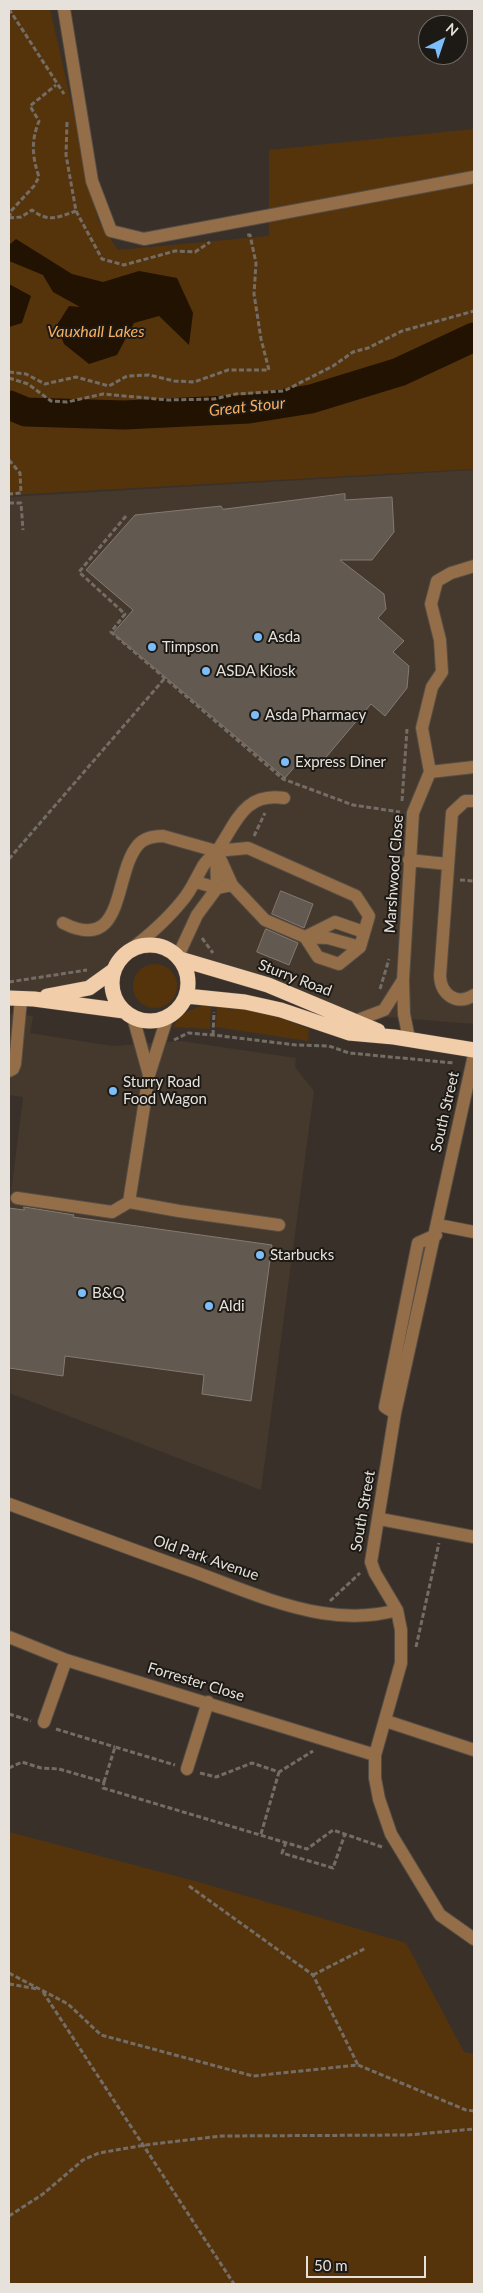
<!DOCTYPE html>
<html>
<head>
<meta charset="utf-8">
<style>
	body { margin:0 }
	#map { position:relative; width:483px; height:2293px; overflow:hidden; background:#393129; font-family:Lato,sans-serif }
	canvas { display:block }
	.frame { position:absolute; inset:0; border:10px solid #e6e1db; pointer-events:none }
	.north { position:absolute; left:418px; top:15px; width:50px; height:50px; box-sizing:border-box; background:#1d1a16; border:1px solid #6d6a65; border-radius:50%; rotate:41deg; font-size:14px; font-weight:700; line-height:20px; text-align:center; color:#e6e1db }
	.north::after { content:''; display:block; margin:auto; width:18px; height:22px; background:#7cbef9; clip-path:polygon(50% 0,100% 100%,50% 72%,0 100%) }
	.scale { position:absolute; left:306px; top:2256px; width:120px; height:22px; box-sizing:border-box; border:2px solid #e6e1db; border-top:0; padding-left:6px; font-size:15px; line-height:18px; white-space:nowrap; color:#e6e1db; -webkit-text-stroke:4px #1d1a16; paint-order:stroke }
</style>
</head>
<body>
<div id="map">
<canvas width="483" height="2293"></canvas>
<div class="frame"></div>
<div class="north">N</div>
<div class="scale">50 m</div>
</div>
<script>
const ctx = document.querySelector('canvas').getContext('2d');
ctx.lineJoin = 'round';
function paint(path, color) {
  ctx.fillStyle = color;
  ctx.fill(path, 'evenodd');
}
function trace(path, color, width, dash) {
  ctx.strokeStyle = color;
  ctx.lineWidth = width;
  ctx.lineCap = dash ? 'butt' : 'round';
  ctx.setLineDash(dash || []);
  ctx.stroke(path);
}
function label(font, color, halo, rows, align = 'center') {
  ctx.font = font + ' Lato,sans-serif';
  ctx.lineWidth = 4;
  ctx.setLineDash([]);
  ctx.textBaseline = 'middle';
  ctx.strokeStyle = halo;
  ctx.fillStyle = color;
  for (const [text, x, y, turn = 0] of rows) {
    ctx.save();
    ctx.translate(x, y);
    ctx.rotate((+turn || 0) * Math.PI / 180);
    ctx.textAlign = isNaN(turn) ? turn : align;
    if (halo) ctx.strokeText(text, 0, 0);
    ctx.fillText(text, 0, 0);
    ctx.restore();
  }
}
paint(new Path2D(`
	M474,470V1024L337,1013L178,956L165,948L153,944L140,946L126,953L89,988L9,998V497Z
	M9,1014L33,1016L30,1033L112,1046L181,1041L296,1058L295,1067L314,1091L261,1490L9,1393V1209L23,1097L9,1095Z`), '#45382c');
paint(new Path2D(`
	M9,9H50L98,220L118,250L269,236V150L474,129V469L9,495Z
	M133 986a22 22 0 1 1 44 0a22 22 0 1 1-44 0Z
	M217,1003L246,1005L309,1029L308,1041L216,1027Z
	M211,1004L210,1029L173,1027C181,1013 195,1006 211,1004Z
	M9,1832L202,1883L406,1943L464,2052L474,2054V2284H9Z`), '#56340b');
paint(new Path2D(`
	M16,239L72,274L103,282L139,271L177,278L193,313L189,345L159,316L134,323L117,355L89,364L64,344L57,325L69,306L80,307L53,292L43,275L9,261V245Z
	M9,284L31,296L22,323L9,327Z`), '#221202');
trace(new Path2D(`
	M9,405L26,412L124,415L249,409L311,399L399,372L474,337`), '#221202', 29);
const building = new Path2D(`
	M345,494V500L392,497L394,532L372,560H340L384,594L386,609L378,618L404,641L393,652L409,666L407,688L385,716L371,704L316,769L303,757L285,778L113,633L133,610L86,570L135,515L221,506L223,509Z
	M281,891L313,904L304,928L272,914Z
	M266,929L298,943L289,965L257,952Z
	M24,1207L74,1215L73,1217L272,1245L251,1401L202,1394L204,1375L65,1356L63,1376L9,1368V1208L24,1210Z`);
paint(building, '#625950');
trace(building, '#847a71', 1);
const minor = new Path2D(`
	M64,9L92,181L111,231L144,239L474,177
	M430,772L474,767
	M474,801H465L452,813L440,976C441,995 457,1006 474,995
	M219,856L232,885
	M409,860L447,864
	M63,923C126,955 113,874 138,845C144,838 154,836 163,836L216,851L248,848L356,896L369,916L360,947L328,938L305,937L265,920L232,885L217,888L196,882
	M360,947L339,964L318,957L305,937L335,922L364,932
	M126,953C146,938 166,921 182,901C191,891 195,880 202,868C205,861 212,857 217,851C236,824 243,792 284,798
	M178,956L197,915L217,888L216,851
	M133,1017L149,1075
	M355,1021L384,1010L403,980
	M409,1039L404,1014L403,980L413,813L430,772L422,728L432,687L442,672L440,640L431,604L437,581L451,573L474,566
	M474,1055L395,1413L371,1562L375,1573L397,1610L401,1630V1663L375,1755V1778L379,1799L391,1834L440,1915L474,1939
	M9,1071L13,1069L15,1064L21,999
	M17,1198L112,1212L129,1202L179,1211L279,1225
	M129,1202L149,1075L167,1018
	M438,1225L474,1232
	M395,1413L385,1407L418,1243L436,1235
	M9,1504C71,1527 133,1550 195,1572C235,1587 279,1606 322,1613C347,1617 372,1617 397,1610
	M380,1519L474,1537
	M9,1637L66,1660L375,1755
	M386,1721L474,1750
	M44,1722L66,1660
	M187,1769L208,1702`);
const highway = new Path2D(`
	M112 983a38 38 0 1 1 76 0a38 38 0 1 1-76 0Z
	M180,959L268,985L378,1031
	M47,996L89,988L114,970
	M186,996L245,1002L281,1010L349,1033L394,1037L474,1050
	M9,998L34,999L124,1011`);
trace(minor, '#554d45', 14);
trace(highway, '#554d45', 16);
trace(new Path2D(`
	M9,9L64,94
	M67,122L66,155L76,211L102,259L124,265L175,251L195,252L210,242
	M9,218L21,217L32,210C49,223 58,217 76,211
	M10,218V212L34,186L39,177C32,156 31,141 39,121L30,106L56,85
	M9,372L26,374L45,384L76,377L109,386L127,376L149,375L174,381L194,382L228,370H269L261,339L254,294L256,263L250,235H247
	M9,378L28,384L51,401L67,402L103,394L168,400L214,399L236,394L284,391L333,366L353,352L368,348L402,331L474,311
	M9,460L20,473L21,493L9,494
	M9,503H21L23,530
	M126,516L79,572L125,614L111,632L283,779L353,805L400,812
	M402,801L407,729
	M254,836L265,813
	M9,859L165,678
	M460,880L474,881
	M202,938L213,953
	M9,982L87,970
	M380,989L389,959
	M213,1035L214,1012
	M174,1040L188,1033L213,1035L296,1045L329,1046L349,1053L454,1063
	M330,1601L360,1573
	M416,1647L439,1543
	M9,1714L31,1721
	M56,1729L115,1747
	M9,1768L22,1762L41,1768L59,1769L104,1782L103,1788L307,1849L333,1830L382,1847
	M200,1773L216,1777L252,1763L279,1772L313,1751
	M104,1782L115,1747L175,1765
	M261,1834L279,1772
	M286,1842L282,1853L333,1868L345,1834
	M189,1886L313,1975L358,2065
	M9,1973L68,2004L101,2035L253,2076L358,2065L466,2110L474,2111
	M313,1975L366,1948
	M9,1984L38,1989
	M43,1992L234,2284
	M9,2216L43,2194L83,2160L99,2153L145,2145L221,2136L408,2135L474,2129`), '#746d66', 3, [5, 2.5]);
trace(minor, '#946e48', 12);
trace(highway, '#f2cda9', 15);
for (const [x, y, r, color] of [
	[258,637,5,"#7cbef9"],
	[152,647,5,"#7cbef9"],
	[206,671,5,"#7cbef9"],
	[255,715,5,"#7cbef9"],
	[285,762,5,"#7cbef9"],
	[113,1091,5,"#7cbef9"],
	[260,1255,5,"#7cbef9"],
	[82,1293,5,"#7cbef9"],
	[209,1306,5,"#7cbef9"]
]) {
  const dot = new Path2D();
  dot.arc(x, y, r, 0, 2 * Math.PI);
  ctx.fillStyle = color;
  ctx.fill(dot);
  trace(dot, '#1d1a16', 2);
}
label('15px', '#e6e1db', '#1d1a16', [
	["Asda",268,637],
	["Timpson",162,647],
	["ASDA Kiosk",216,671],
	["Asda Pharmacy",265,715],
	["Express Diner",295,762],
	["Sturry Road",123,1082],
	["Food Wagon",123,1099],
	["Starbucks",270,1255],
	["B&Q",92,1293],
	["Aldi",219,1306]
], 'left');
label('15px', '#e6e1db', '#1d1a16', [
	["Marshwood Close",394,874,-86],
	["Sturry Road",295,978,21],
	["South Street",445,1112,-77],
	["South Street",363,1511,-80],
	["Old Park Avenue",206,1558,19],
	["Forrester Close",196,1682,17]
]);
label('italic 16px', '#f7ae5f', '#1d1a16', [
	["Vauxhall Lakes",96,332],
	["Great Stour",247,407,-6]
]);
</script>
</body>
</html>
